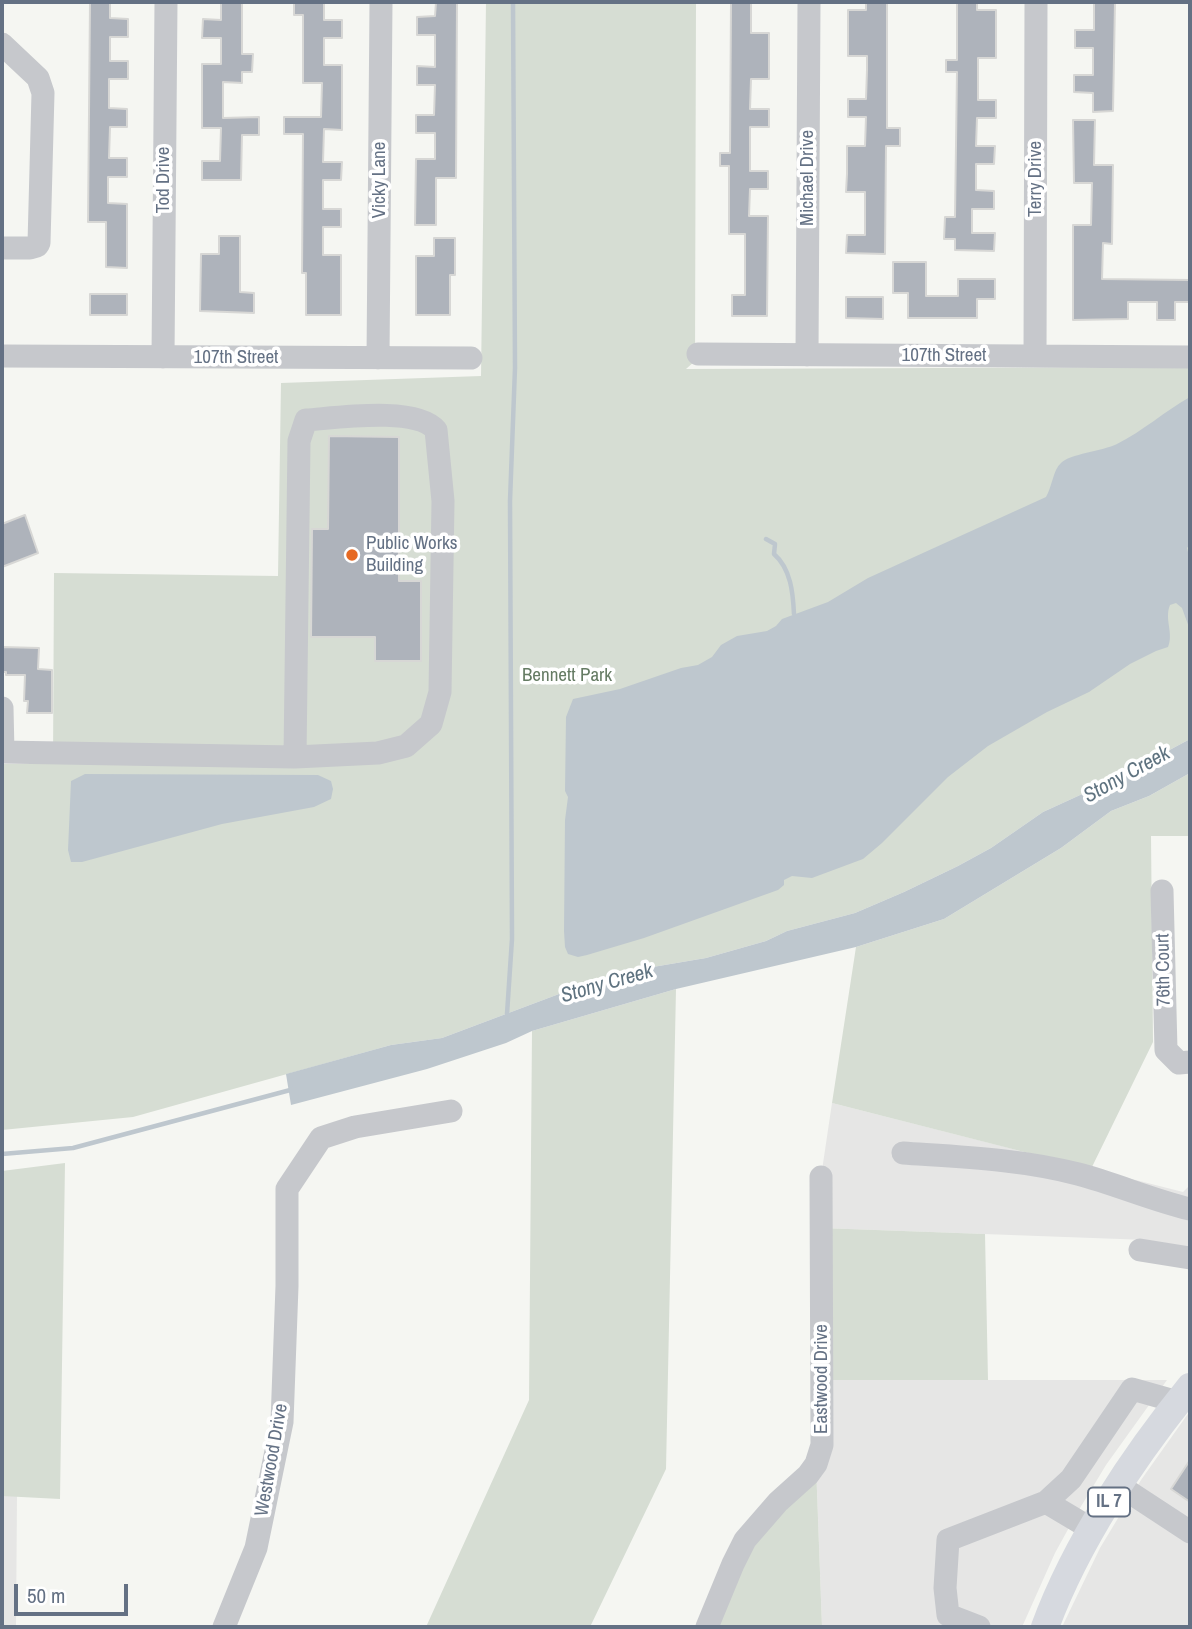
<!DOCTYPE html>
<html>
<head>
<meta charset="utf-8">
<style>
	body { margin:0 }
	#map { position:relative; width:1192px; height:1629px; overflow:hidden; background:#f5f6f2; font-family:"Archivo Narrow",sans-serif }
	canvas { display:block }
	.frame { position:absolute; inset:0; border:4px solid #647184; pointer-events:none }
	.scale { position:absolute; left:14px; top:1584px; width:114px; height:32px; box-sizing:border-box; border:4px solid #647184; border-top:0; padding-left:9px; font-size:21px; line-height:24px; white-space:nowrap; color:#647184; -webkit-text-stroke:5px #fff; paint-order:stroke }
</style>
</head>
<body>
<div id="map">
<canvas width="1192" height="1629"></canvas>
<div class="frame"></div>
<div class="scale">50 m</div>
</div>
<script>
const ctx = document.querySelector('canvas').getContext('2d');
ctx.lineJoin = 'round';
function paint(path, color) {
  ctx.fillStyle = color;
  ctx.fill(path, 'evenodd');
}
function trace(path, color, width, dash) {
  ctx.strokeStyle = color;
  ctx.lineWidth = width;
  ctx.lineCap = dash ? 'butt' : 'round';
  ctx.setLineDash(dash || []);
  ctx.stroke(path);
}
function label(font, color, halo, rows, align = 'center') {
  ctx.font = font + ' "Archivo Narrow",sans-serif';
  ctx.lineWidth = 7;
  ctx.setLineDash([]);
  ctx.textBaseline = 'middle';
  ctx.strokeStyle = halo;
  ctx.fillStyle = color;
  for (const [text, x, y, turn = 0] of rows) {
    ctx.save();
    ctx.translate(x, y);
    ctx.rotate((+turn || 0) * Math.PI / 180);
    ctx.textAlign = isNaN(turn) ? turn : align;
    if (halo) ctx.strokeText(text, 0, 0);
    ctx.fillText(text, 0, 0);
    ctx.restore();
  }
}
paint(new Path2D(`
	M832,1103L1183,1192L1190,1185V1251L1147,1240L821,1228V1177Z
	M822,1380H1167L1106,1465L1077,1513L1055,1553L1022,1627H822L816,1464Z
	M1190,1411V1627H1062L1100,1548L1141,1480Z
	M2,1496H17L16,1627H2Z`), '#e6e6e5');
paint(new Path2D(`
	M486,2H696L695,361L686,369L1190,367V739L1151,760L1129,767L1113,780L1043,812L991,848L958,866L904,892L855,913L787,931L766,941L706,958L641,969L584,989L567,991L442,1038L391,1045L133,1117L2,1130V764H53L54,573L278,576L281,383L481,376Z
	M1190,773V836H1151L1153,1042L1091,1169L832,1103L856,947L944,919L1061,848L1111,811L1149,796Z
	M676,989L666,1469L590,1627H426L529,1400L532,1031Z
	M65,1163L60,1499L2,1496V1171Z
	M821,1228L985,1234L988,1380H822Z
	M816,1464L822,1627H707L733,1564Z`), '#d6ddd3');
paint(new Path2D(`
	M1190,397V544L1187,548L1190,560V630L1182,608L1176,603L1170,605C1164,619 1174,633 1168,647L1156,651L1130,664L1089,692L1047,712L988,746L948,777L882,843L863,859L812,878L792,876L784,880V885L778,890L644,938L587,955L578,957L568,954L565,947L564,931L565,820L568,797L565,791L566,717L573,699L620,689L681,668L698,665L712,657L721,645L737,636L767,631L776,626L782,619L828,602L868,578L1046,497C1052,487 1053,470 1061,463C1069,454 1103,451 1117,444C1143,431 1165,411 1190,397Z
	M1190,739V773L1149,796L1111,811L1061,848L944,919L856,947L676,989L532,1031L506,1043L427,1069L291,1105L286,1074L391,1045L442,1038L567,991L584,989L641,969L706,958L766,941L787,931L855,913L904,892L958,866L991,848L1043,812L1113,780L1129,767L1151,760Z
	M85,774L318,775L331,781L333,789L331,799L314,807L222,824L82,862H71L68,850L71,781Z`), '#bec7ce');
trace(new Path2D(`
	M766,539L775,544L774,554C791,569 793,593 794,614
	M507,1014L512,939L510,501L515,368L513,2
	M2,1154L73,1148L294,1089`), '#bec7ce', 4.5);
const building = new Path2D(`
	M90,2H110V18L128,19V37H110V61H128V79H109V108L127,109V127H110L109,158H127V177H108V203L127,204V268L106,267V222H88Z
	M221,2H242V54H253L252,72H242V83L223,82V118L259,117V135H242L241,180H202V161H220L221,128H202V64H221V38H202L203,19L221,20Z
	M294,2H324V20H342V38H324V65H342V130L324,129L323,162H342L341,180H323V209H341V227H323V255H341V315H306V273H302L303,134H284V117H321L322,83H303V15H294Z
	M436,2H457L456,178H436V225H415L416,159H435V133H416V115H434L435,85H417V66L435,67V35H417V17L435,16Z
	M731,2H751V33H769V79H751L750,109H769V127H750V171H768V189H750L749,216H768L767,316H732V295H745V234H729V166H720V153H730Z
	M866,2H887V128H900V146H886L885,254L846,253L847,235H865V192H846L847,174V146H865L866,117H848V99H866L867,70V56H848V10H866Z
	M957,2H977V10H996V58H978V100H996V118H977L976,146H995L994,164H976V190L994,191V209H972V233H995L994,251L955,250V239H944L945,217H955L957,72H946V60H957Z
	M1094,2H1115L1113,111L1093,112V93L1074,92V75H1093V48H1075V30H1094Z
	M1073,120H1095L1094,165H1113L1112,244L1103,243L1102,279L1190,280V302H1175V320H1157V302H1128V319L1073,320V225H1091L1092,183H1074Z
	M219,236H240V292L254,293V313L200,311L201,254H219Z
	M434,238H455V275H450V315H416V256H434Z
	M893,262H926V296H958V279H995V299H977V318H908V293H893Z
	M90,294H127V315H90Z
	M846,297H883V319L846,318Z
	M329,436L399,437V581H421V661H375V637H311L312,529H328Z
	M25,515L38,553L2,567V524Z
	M2,647L39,648L38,669L52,670V713H27L28,701H24L25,675H6V672H2Z
	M1190,1460V1502L1171,1489Z`);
paint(building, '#aeb3bb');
trace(building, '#d7d7d5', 2);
trace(new Path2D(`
	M2,44L38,78L43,93L39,243L37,246L30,248H2
	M698,354L1190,357
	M807,355L809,2
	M2,356L471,358
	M1035,356L1036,2
	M163,357L166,2
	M378,358L381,2
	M2,708L3,752
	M2,752L295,757L378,753L406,746L431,724L440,692L443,501L436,430C416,406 336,418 306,420L299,441L295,757
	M1162,891L1166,1050L1179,1063L1190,1062
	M903,1153C962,1157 1020,1159 1078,1174C1116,1184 1152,1200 1190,1209
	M1140,1250L1190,1258
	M1120,1486L1190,1532
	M1046,1502L1071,1479L1132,1389L1178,1402
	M224,1627L256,1548L282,1422L287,1286V1189L321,1138L355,1127L451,1111
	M707,1627L733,1564L745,1540L778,1502L808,1475L816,1464L822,1445L821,1177
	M979,1627L948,1615L945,1588L948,1540L1046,1502L1093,1530`), '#c6c8cc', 23);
trace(new Path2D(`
	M1045,1627C1076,1543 1133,1457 1190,1387`), '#d6d9df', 28);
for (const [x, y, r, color] of [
	[352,555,7,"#e66922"]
]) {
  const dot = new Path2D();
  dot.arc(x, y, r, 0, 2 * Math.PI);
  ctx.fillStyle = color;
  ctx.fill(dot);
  trace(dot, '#fff', 2.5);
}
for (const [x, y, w] of [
	[1109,1502,42]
]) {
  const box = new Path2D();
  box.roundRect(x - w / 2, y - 14.5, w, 29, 5);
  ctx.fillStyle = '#fff';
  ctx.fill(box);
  trace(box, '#647184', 2);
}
label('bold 18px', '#647184', null, [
	["IL 7",1109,1502]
]);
label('19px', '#647184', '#fff', [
	["Michael Drive",808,178,-90],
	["Terry Drive",1036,179,-90],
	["Tod Drive",164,180,-90],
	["Vicky Lane",380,180,-90],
	["107th Street",944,356],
	["107th Street",236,358],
	["76th Court",1164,970,-91],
	["Eastwood Drive",822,1379,-90],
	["Westwood Drive",272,1460,-80]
]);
label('19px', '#647184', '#fff', [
	["Public Works",366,544],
	["Building",366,566]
], 'left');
label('19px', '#657b63', '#fff', [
	["Bennett Park",567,676]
]);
label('italic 21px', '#5f7380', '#fff', [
	["Stony Creek",1127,775,-29],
	["Stony Creek",607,984,-16]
]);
</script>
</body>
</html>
